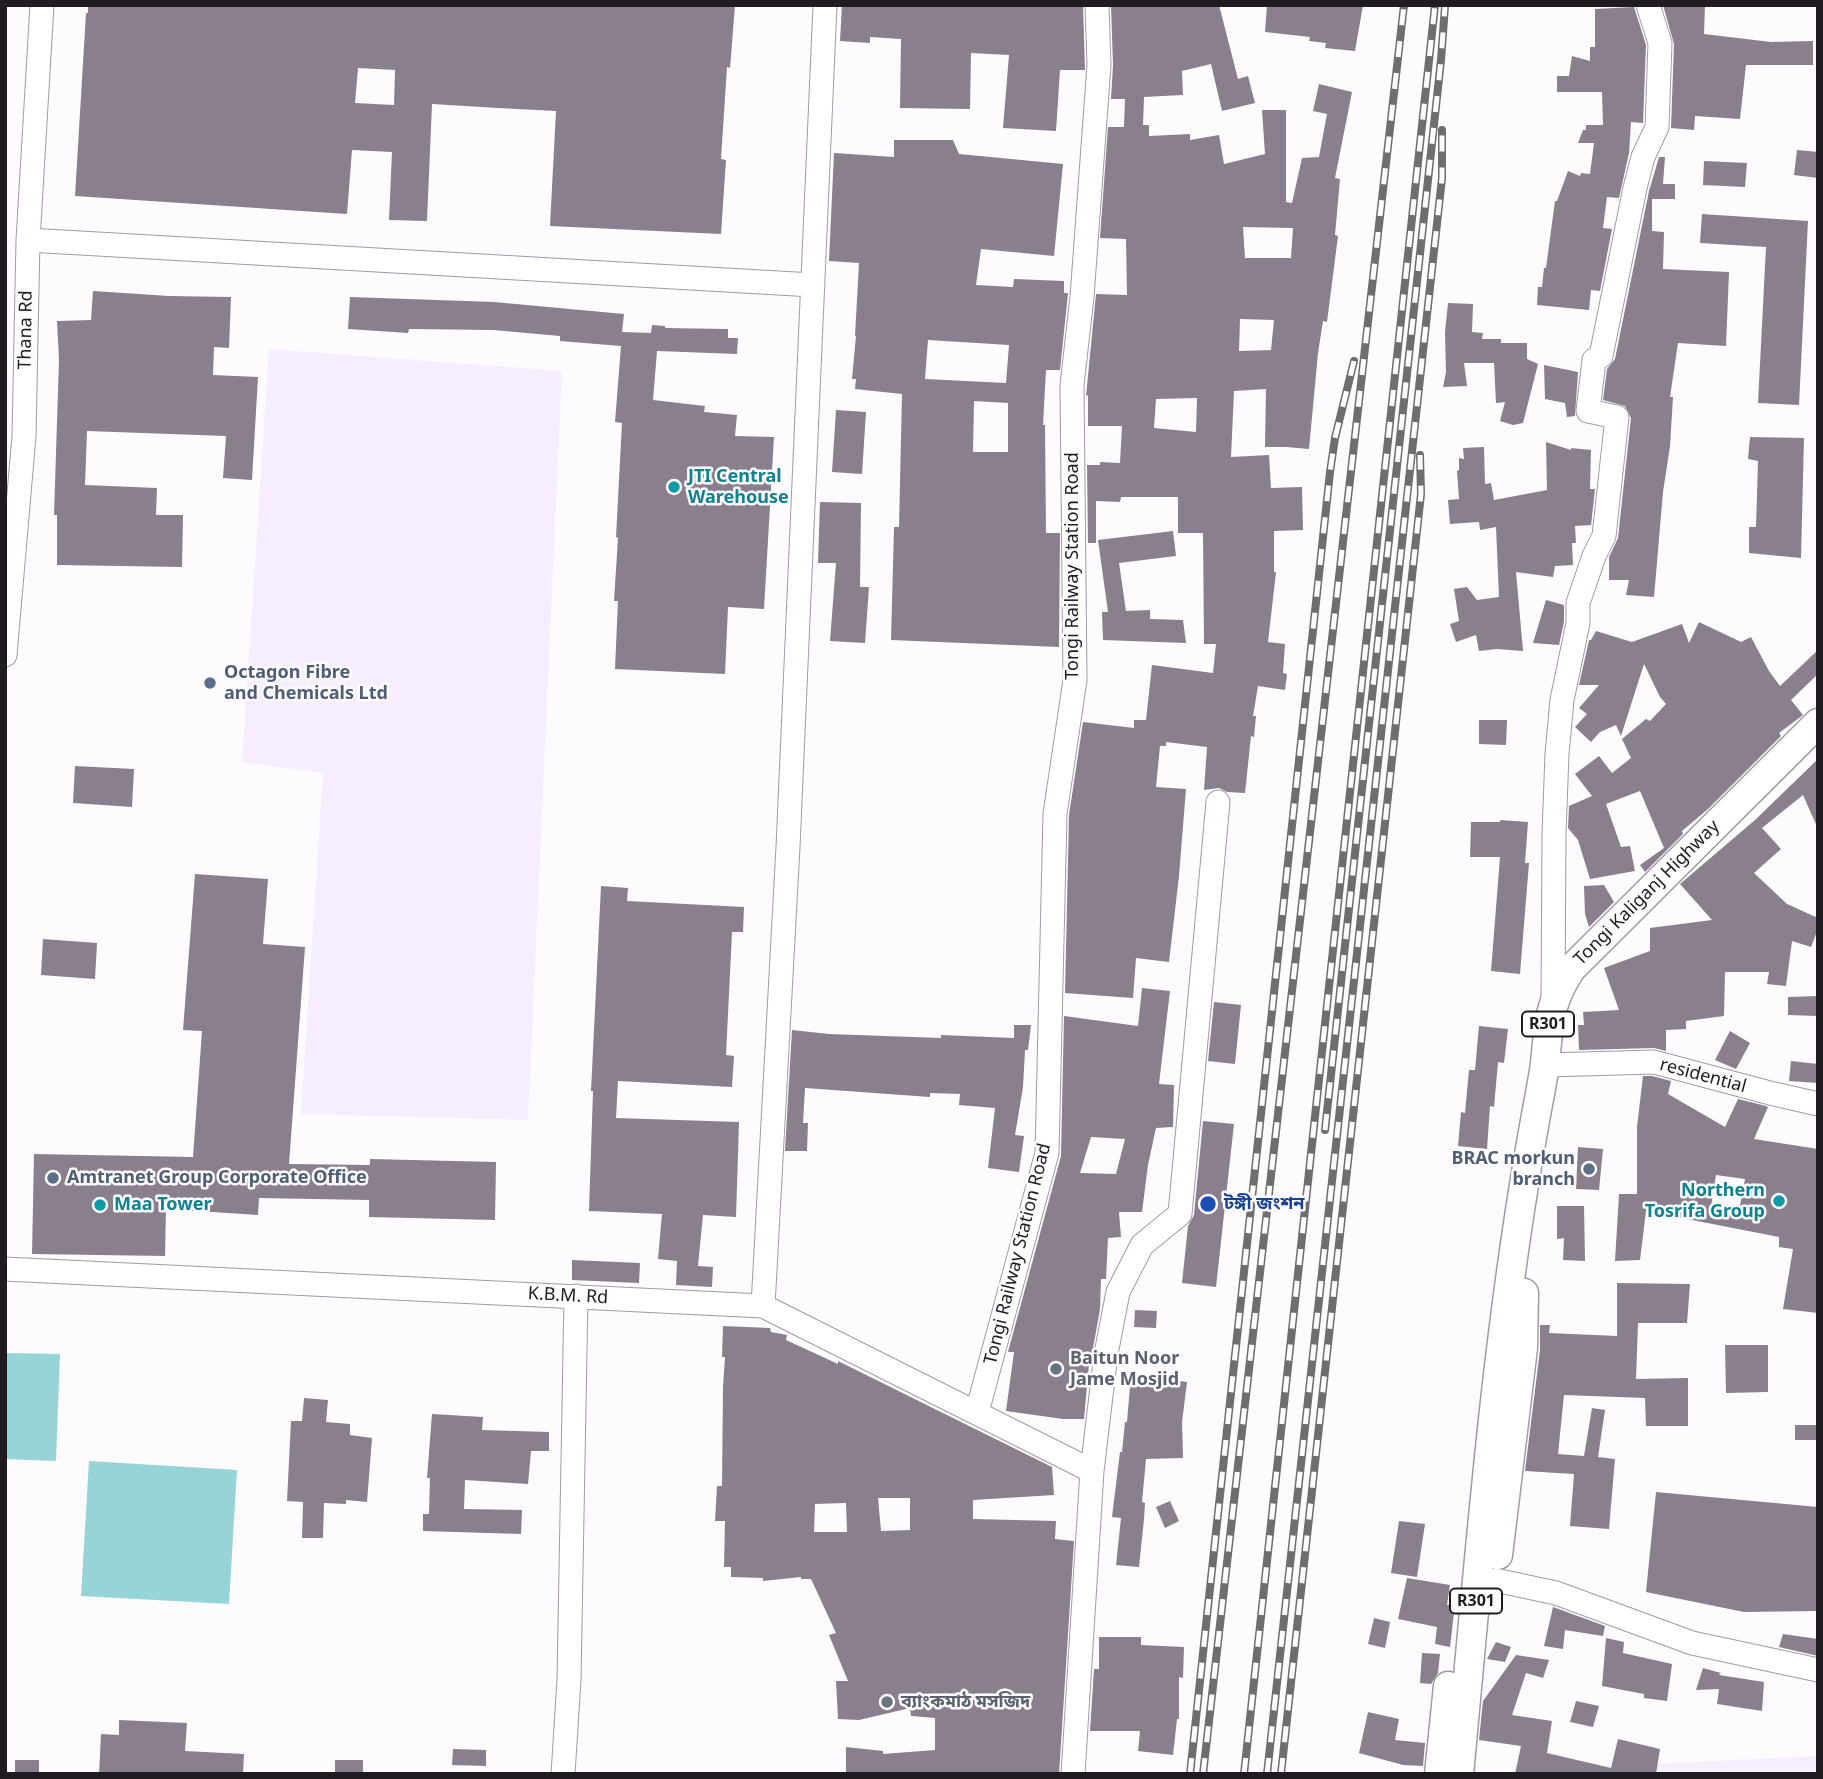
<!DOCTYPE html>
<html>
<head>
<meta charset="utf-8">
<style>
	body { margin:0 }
	#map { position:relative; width:1823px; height:1779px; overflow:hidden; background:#fdfbfe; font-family:"Noto Sans",sans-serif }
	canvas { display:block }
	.frame { position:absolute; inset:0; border:7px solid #1f1b20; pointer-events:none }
</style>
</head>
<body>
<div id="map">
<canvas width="1823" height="1779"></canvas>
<div class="frame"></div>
</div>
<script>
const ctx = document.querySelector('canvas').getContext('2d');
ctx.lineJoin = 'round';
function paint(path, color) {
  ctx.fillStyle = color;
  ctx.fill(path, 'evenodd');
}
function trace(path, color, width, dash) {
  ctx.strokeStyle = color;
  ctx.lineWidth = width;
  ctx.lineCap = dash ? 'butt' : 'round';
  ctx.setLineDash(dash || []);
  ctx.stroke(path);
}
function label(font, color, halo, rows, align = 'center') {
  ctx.font = font + ' "Noto Sans","Noto Sans Bengali",sans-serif';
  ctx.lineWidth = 5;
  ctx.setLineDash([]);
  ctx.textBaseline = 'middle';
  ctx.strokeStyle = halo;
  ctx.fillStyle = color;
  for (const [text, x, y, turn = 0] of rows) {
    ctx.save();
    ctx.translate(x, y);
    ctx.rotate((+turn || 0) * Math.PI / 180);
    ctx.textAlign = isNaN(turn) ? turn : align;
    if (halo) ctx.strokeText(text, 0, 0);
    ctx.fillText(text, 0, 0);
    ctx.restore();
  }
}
paint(new Path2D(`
	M269,349L562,371L528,1120L301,1114L323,773L242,762Z
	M1818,1756V1774H1568L1569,1768Z`), '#f6eefe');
paint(new Path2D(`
	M6,1353L60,1354L56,1461L5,1459Z
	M89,1461L237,1470L229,1604L81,1596Z`), '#97d4d8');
paint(new Path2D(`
	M88,5H735L730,68L727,67L721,159L726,160L721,234L550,226L556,111L498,108L432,104L427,221L389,220L392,152L352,150L347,214L75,196L86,13H88ZM358,68L395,70L394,105L355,103Z
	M842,5H1083L1085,70H1060L1056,131L1003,128L1009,55L971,53L970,109L900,108L901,39L870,37V43L840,41Z
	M1111,5H1219L1238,79L1248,76L1255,103L1222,111L1211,64L1182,71L1183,95L1144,97L1143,125H1149V136L1190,134V140L1219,135L1224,164L1265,154L1262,110H1286V202L1292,203L1302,158L1319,157L1327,114L1313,111L1319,84L1352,92L1335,178L1340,179L1335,235L1338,236L1327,322L1323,321L1318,353L1309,449L1286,447H1265L1266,389L1234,391L1231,457L1269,455L1271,488L1302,487L1303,530L1274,531V572H1276L1268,642L1285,644L1283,673L1287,674L1285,690L1258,686L1253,716H1256L1254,737L1251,736L1245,793L1227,792L1219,788L1204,790L1207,747L1166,742V746H1160L1156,787L1186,789L1179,876L1169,962L1136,958L1133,998L1065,993L1069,815L1083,722L1134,728V720H1146L1152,665L1213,673L1216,644H1204L1203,533H1178V497H1121L1120,502L1096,501V543H1088L1087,465H1100V462L1120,463L1122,426H1088V395L1086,396L1096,294L1127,295L1126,239L1100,238L1108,127H1124L1125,99H1111L1113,65ZM1243,227L1293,228L1291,258H1245ZM1240,319L1274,320L1271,350L1239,351ZM1197,398L1196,432L1154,428L1156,399Z
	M1267,5H1363L1355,51L1325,48L1326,43L1309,41L1310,37L1265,32Z
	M1663,5H1705L1704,34L1771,42L1813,41V65H1746L1740,119L1695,116L1694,130L1671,128L1674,44Z
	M1634,7L1646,45L1643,123L1631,122L1629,153L1619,198L1607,197L1603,228L1612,229L1600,291L1591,290L1589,310L1537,305L1538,287H1542L1544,268H1546L1555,201H1557L1568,171L1580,176L1581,173L1590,174L1594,143H1578L1583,130H1586V125H1603L1602,92H1557V76H1569L1572,56L1590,61V47H1595V9Z
	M894,140H953L959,154L1063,164L1054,256L981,249L976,285L1013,287L1014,279L1064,281V293H1068L1060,370H1046L1043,425H1045L1046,533H1060L1059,647L891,640L894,527H899L902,394L855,389L856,379H852L856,336H855L859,263L829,261L834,153L894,157ZM928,340L1009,345L1006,383L925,379ZM974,401L1008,403V452H973Z
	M1797,150L1818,152V178L1794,175Z
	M1659,157H1665L1663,184H1675V199H1652V231L1664,232L1663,269L1729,272L1726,346L1678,343L1670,397H1673L1670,446L1663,492L1654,597L1626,595L1629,580H1609V557L1618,538L1631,418L1625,406L1603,400L1607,369L1615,359L1649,191Z
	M1704,161L1747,163L1745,187L1703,185Z
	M1702,214L1808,221L1799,405L1758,403L1766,247L1700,243Z
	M93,291L169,296L231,297L229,348L214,347L213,375L258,377L252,480L223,478L226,436L87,431L85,485L157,488L156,515H183L182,567L57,565V515H54L59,360L57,321L91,320Z
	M350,297L494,302L624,314L622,332L651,333L652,325L665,326V328L728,329V338H738L737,354L657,351L653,400L705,406L704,412L737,415L735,436L774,437L764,609L728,607L725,674L615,669L618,601H614L618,538L616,537L622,423L615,422L621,346L560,341V336L493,330L409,329L408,333L348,329Z
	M1448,303L1473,304L1472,332L1483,333L1482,339H1501V343H1527V359L1538,364L1523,423L1513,425L1500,421L1505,402L1496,403L1494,363H1464L1467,386L1443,387L1446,372L1445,332Z
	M1544,365L1578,372L1575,416L1567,417L1565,403L1545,399Z
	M836,410L866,412L862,474L832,472Z
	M1750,437L1804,438L1801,558L1749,553V527H1756L1758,461L1748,459Z
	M1546,442L1571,450V448L1591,450L1590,489H1595L1591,525L1575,526L1576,543H1572L1573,565L1555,566L1553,577L1516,572L1523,651L1497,649L1479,651L1476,635L1456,642L1450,624L1459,621L1454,589L1467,587L1477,600L1499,597L1496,527L1480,530L1479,522L1450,524L1448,500L1459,499L1457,471L1459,470V458L1464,459L1463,448L1484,447L1485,484L1491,483L1494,500L1547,490Z
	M820,502L861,503L860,587H869L865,643L830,641L836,563H818Z
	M1173,531L1176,556L1119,563L1126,611L1150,610V619L1183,620L1186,643L1103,640L1102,612H1108L1098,540Z
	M1546,600L1564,605V622L1559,645L1533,643Z
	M1699,622L1741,642L1751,637L1769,671L1780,686L1818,650V674L1791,700L1803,715L1779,733L1781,736L1708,809L1682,831L1683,834L1645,872L1640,865L1664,848L1640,791L1606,804L1621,847L1630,846L1635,871L1590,879L1578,840L1568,828L1569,806L1592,796L1575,774L1599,756L1612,773L1631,758L1622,739L1646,719L1650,721L1666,704L1660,697L1644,664L1621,736L1616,725L1600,732L1591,742L1575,727L1587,714L1579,708L1599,685H1579L1589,640H1591L1596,631L1632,642L1682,624L1689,643Z
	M1479,720H1507L1506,745L1479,744Z
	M1818,759V829L1803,795L1762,828L1781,849L1754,873L1787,904L1818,918V929L1811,947L1792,941L1786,986L1767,984L1769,972H1725L1724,1016L1686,1021V1029L1666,1030V1051L1654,1048L1579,1050L1578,1025H1584L1583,1012L1619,1010L1604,968L1650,951V928L1712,920L1680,884L1755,820Z
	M75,766L134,769L132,807L73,803Z
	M1500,820L1528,822L1525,863H1529L1520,974L1491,971L1500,857H1470L1471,822H1500Z
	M195,874L268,879L263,944L305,947L289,1164L370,1165V1159L496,1162L495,1220L369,1217V1200L259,1198L258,1215L166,1209L165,1256L32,1254L34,1154L193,1157L202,1031L183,1030Z
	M1604,885L1614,902L1589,927L1585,914L1584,886Z
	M601,886L628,888L627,901L744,907L743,932H732L726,1055L734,1056L732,1087L618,1081L616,1118L739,1122L736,1217L703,1215L698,1266L713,1267L712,1287L676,1285L677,1261L658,1259L662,1214L589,1211L593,1091H591Z
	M43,939L97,943L95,979L41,975Z
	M1142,988L1170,991L1159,1084L1174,1085L1173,1127L1156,1128L1148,1165L1142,1212H1119L1121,1237L1108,1238L1106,1279H1101L1100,1309L1092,1354L1090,1353L1084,1419H1063L1006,1411L1014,1352H1008L1061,1156L1064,1016L1138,1026ZM1091,1137L1125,1139L1116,1174L1080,1173Z
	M1818,996V1016L1788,1015V997Z
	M1214,1002L1241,1005L1235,1064L1208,1061Z
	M1014,1025H1031L1028,1050H1025L1023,1087L1015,1135L1024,1136L1019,1172L988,1168L995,1108L959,1105L960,1094L930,1093V1097L805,1088L803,1123H808L807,1151H785L792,1030L829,1034L941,1038V1035L1014,1038Z
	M1479,1026L1508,1029L1504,1063L1498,1062L1494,1107L1490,1106L1487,1149L1458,1146L1461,1112L1465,1113L1469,1070H1475Z
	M1730,1031L1750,1043L1736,1069L1715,1060Z
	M1791,1061L1818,1064V1083L1789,1081Z
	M1643,1076H1652L1671,1081L1668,1094L1725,1127L1738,1099L1766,1106L1768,1107L1754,1139L1818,1149V1313L1783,1309L1793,1249L1779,1247V1237L1646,1211L1640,1260L1615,1261L1619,1194H1637V1127ZM1716,1175L1745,1179L1739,1211L1711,1207Z
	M1203,1121L1234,1124L1216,1287L1182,1283L1188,1226L1194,1215Z
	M1578,1147L1603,1149L1599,1190L1576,1189Z
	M1557,1206H1584L1585,1261L1563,1260L1564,1238L1557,1239Z
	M572,1260L640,1263L639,1283L572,1280Z
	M1617,1283L1690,1284L1687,1323H1638L1636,1379L1688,1378V1426H1646L1645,1398L1564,1395L1558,1454L1584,1456L1592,1408L1605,1410L1598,1457L1615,1459L1609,1529L1570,1526L1574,1474L1525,1471L1540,1350V1325H1550L1549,1333L1617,1336Z
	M1135,1310L1157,1311L1156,1328L1134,1327Z
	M723,1326L770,1328L771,1332L787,1335L786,1340L838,1364V1361L1052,1467L1054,1495L973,1500V1519L1056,1521L1055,1539L1074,1541L1059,1774H872L846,1772V1747L883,1751V1754L935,1750V1718L911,1716L910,1708L859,1720L838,1719L836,1681H848L829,1635L836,1633L811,1579H801V1577L763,1581V1578L731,1577V1567H724L725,1521H715L717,1486H722L723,1387L725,1357H722ZM878,1498H910V1530L881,1531ZM846,1503L847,1532H814L815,1504Z
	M1725,1345H1768V1392L1726,1393Z
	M1131,1375L1187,1382L1182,1422L1183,1458L1146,1459L1142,1502L1145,1503L1144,1519L1139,1567L1116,1565L1121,1518L1112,1517L1120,1452H1122L1125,1422H1127Z
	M304,1398L328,1400L326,1422L350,1424V1435L372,1438L367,1502L346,1500V1504L324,1503L323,1538H302L303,1502L287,1501L291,1421H302Z
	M432,1414L483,1417L482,1430L549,1432V1451H531L528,1484L465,1480L464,1509L522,1510L521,1534L423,1531V1514H429L430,1478H427Z
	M1795,1425H1818V1440H1795Z
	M1656,1492L1818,1507V1611L1744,1612L1646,1592Z
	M1170,1501L1179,1521L1165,1528L1156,1507Z
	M1399,1521L1425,1524L1417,1577L1391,1573Z
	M1407,1578L1450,1585L1447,1605L1455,1604L1450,1647L1435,1644L1437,1627L1398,1619Z
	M1553,1607L1605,1626L1603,1636L1565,1630L1563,1649L1544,1646Z
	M1374,1618L1390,1622L1385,1648L1368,1644Z
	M1783,1634L1818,1639V1656L1779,1647Z
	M1099,1637H1141V1645L1184,1647L1183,1678L1179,1677V1719H1177L1173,1755L1138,1751L1140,1731H1090L1094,1669H1099Z
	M1606,1638L1624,1642L1623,1653L1672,1664L1667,1701L1644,1698V1694L1602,1686Z
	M1496,1642L1511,1647L1505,1662L1487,1659Z
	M1422,1653L1440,1654L1438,1673L1431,1684L1420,1683Z
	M1516,1655L1549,1660L1543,1678L1526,1673L1512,1715L1552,1721L1547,1753L1611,1768L1618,1739L1660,1749L1656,1774H1515L1521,1746L1479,1740L1483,1701Z
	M1703,1668L1721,1673L1719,1675L1764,1682L1762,1711L1717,1704L1719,1689L1696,1690Z
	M1576,1701L1599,1706L1593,1727L1570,1722Z
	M1368,1712L1399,1719L1395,1740L1425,1743L1423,1766L1403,1765L1359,1753Z
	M119,1720L187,1723L185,1751L244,1754L243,1773L99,1774L101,1734L119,1735Z
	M453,1749L486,1750V1766L452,1765Z
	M15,1760H39V1774H15Z
	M335,1760H363V1774H335Z`), '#897f8d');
const minor = new Path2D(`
	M28,240L813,285
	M5,655L24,436L28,240L42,5
	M1553,1000L1554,833L1557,754L1562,700L1578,623V603L1594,556L1604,536L1617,417L1588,411L1594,360L1601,356L1635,188L1643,157L1657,127L1660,43L1648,5
	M1545,1065L1654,1062L1770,1093L1818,1104
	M5,1269L763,1306L1092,1471
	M763,1306L788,847L825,5
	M977,1412L1047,1153L1055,814L1075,680L1072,385L1082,297L1099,65L1097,5
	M1495,1580L1556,1593L1692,1643L1818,1670
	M563,1774L569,1680L576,1296
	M1073,1774L1092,1471L1106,1354L1118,1292L1142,1245L1180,1214L1218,802`);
const major = new Path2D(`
	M1498,1555L1523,1348L1524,1293
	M1439,1774L1448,1686
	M1459,1774C1480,1554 1496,1333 1536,1115C1539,1098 1543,1080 1545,1063C1549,1024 1549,1001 1572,968L1818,723`);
trace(minor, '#a399a7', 25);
trace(major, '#a399a7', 31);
trace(minor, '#fff', 23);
trace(major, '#fff', 28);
const rail = new Path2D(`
	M1325,1130L1441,60L1445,6
	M1190,1774L1330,472L1335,438L1354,361
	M1203,1774L1404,5
	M1244,1774L1435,5
	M1267,1774L1442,178V130
	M1281,1774L1421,494L1420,455`);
trace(rail, '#706d71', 8);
trace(rail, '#fdfbfe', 5, [16]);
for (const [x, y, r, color] of [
	[674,487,7,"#0f9aa8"],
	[210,683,7,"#5c6f8a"],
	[1589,1169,7,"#5c6f8a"],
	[53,1178,7,"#5c6f8a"],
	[1779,1201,7,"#0f9aa8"],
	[1208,1204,9,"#1a4fb4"],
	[100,1205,7,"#0f9aa8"],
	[1056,1369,7,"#6b7280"],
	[887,1702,7,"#6b7280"]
]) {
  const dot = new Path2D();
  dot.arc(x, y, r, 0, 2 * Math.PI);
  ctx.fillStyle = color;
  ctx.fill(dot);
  trace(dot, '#fdfbfe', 2.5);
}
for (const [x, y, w] of [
	[1548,1024,52],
	[1476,1601,52]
]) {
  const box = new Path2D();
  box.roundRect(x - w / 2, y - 12.5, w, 25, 5);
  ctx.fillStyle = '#fdfbfe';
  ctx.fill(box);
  trace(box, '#1f1b20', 2);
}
label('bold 16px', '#1f1b20', null, [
	["R301",1548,1024],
	["R301",1476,1601]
]);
label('18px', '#1f1b20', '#fdfbfe', [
	["Thana Rd",26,330,-89],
	["Tongi Railway Station Road",1073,566,-90],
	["Tongi Kaliganj Highway",1647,893,-45],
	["residential",1703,1076,15],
	["Tongi Railway Station Road",1018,1254,-76],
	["K.B.M. Rd",568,1296,3]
]);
label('bold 18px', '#0d838f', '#fdfbfe', [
	["JTI Central",688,477],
	["Warehouse",688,498],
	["Northern",1765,1191,"right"],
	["Tosrifa Group",1765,1212,"right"],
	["Maa Tower",114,1205]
], 'left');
label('bold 18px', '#4e5e75', '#fdfbfe', [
	["Octagon Fibre",224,673],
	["and Chemicals Ltd",224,694],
	["BRAC morkun",1575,1159,"right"],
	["branch",1575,1180,"right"],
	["Amtranet Group Corporate Office",67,1178]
], 'left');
label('bold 18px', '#164399', '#fdfbfe', [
	["টঙ্গী জংশন",1224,1204]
], 'left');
label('bold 18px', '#5b616d', '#fdfbfe', [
	["Baitun Noor",1070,1359],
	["Jame Mosjid",1070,1380],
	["ব্যাংকমাঠ মসজিদ",901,1702]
], 'left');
</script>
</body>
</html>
